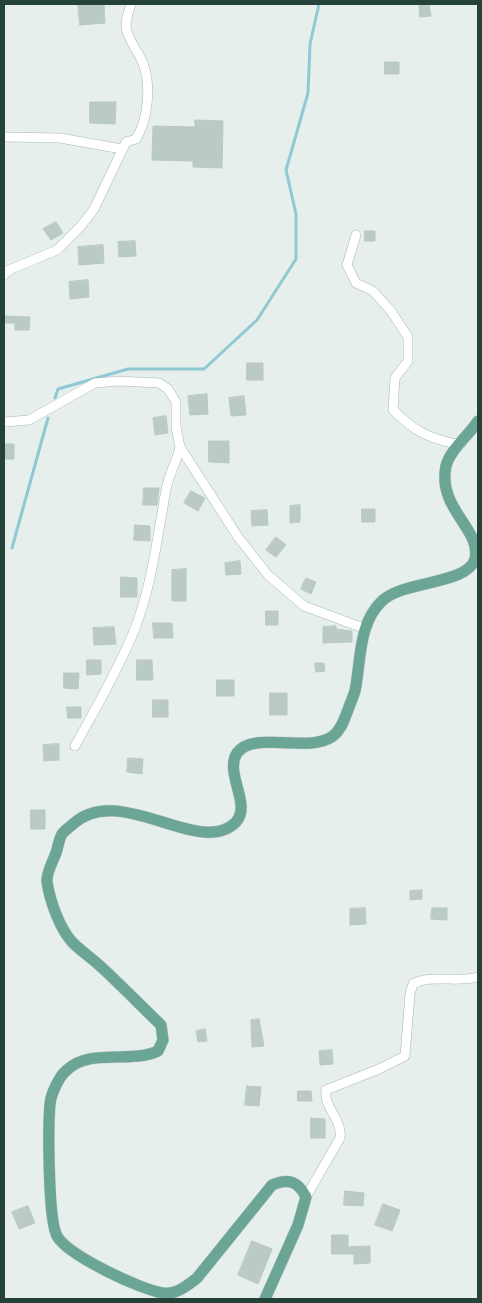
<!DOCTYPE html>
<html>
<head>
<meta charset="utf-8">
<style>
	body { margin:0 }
	#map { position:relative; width:482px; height:1303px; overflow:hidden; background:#e6efeb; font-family:"Sofia Sans Condensed",sans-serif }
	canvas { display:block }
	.frame { position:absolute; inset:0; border:5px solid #24423a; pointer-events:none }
</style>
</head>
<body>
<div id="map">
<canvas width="482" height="1303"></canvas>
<div class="frame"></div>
</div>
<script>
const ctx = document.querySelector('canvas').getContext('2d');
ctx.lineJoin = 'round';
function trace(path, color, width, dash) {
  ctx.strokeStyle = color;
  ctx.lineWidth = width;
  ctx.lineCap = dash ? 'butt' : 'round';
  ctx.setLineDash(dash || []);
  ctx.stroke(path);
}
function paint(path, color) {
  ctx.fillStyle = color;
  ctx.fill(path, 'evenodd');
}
trace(new Path2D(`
	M55,398L58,389L128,369H204L257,320L296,259V214L286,170L308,93L310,44L319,4
	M12,548L48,418`), '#8ec9d4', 3);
const building = new Path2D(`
	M78,4H104L105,23L80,25Z
	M429,5L431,16L420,17L419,6Z
	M385,62H399V74H385Z
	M90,102H116L115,124L90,123Z
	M195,120L223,121L222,168L193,167V161L152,160L153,126L195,127Z
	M56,222L63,233L51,240L43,229Z
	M365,231H375V241H365Z
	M135,241L136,256L119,257L118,242Z
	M103,245L104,263L79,265L78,247Z
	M88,280L89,297L70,299L69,282Z
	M4,316L30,317L29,330H15V323H4Z
	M247,363H263V380H247Z
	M207,394L208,414L190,415L188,396Z
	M244,396L246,415L231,416L229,398Z
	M166,416L168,433L155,435L153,418Z
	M209,441H229V463L209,462Z
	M4,444H14V459H4Z
	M144,488H159L157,505H143Z
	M191,491L205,498L198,511L184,503Z
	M300,505V522L290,523V506Z
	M362,509H375V522H362Z
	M267,510L268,525L252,526L251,511Z
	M135,525L150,526V541L134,540Z
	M276,537L286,545L276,557L266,550Z
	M240,561L241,574L226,575L225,563Z
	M186,569V601H172V570Z
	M121,577L137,578V597H121Z
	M306,578L316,582L311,594L301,589Z
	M266,611H278V625H266Z
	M153,623H172L173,638H154Z
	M336,626V629L352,631V642L323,643V627Z
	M114,627L116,644L94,645L93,628Z
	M87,660H101V674L87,675Z
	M137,660H152L153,680H137Z
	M315,663H324L325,671L316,672Z
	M64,673H79L78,689L64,688Z
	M217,680H234V696H217Z
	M270,693H287V715H270Z
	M153,700H168V717H153Z
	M67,707H81V718H68Z
	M59,744V760L44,761L43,745Z
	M128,758L143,759L142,774L127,772Z
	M31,810H45V829H31Z
	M422,890V899L410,900V891Z
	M365,908L366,924L350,925V909Z
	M432,908H447V920L431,919Z
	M259,1019L264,1046L252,1047L251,1020Z
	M205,1029L207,1041L198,1042L196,1031Z
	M332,1050L333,1064L320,1065L319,1051Z
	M247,1086L261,1087L259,1106L245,1105Z
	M298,1091H311L312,1101H298Z
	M311,1118L325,1119V1138H311Z
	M345,1191L364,1193L363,1206L344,1205Z
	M383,1204L400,1210L392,1231L375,1225Z
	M28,1206L35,1223L19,1229L12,1212Z
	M332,1235H348V1247L370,1246V1263L354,1264V1254H332Z
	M252,1241L272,1249L258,1284L238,1275Z`);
paint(building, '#bbcac4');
trace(building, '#b8c9c2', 1);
const minor = new Path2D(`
	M4,137L60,138L122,149
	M356,235L347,265L356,283L373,291L391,311L408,337V361L395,378L393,410C416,433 429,438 460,445
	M4,275L9,270L57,250L81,226L94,209L126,142L136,139C148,120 151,87 144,66C140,54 130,43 127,31C124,22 129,12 131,4
	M4,422L29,420L95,383L118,381L159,383L168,389L176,402V427L180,447L238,537L268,575L304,606L366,629
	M75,746C95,709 118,671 134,631C152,586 157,538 166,490C168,476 177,461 180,447
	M306,1197L340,1138C343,1120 323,1107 326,1090L379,1069L405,1056L410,994L413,984C431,974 457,983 478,977`);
const major = new Path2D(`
	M265,1299L298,1225L306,1197C298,1181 288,1178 272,1185L197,1278C188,1285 176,1295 163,1293C141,1290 67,1255 57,1236C48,1220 48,1125 50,1104C51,1094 59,1076 67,1070C90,1048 130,1064 158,1051L163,1040L161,1025C140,1005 120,984 99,965C90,957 80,950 72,942C59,927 50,901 47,882C46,873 53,861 56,853C58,847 59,839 62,834C65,830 70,827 73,824C120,781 200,859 236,822C252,804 224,773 237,753C253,730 309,754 333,736C342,729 344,719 348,710C350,704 353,697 355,691C361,662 358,623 382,601C404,580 467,585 475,559C482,529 437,509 446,466C450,450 469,435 478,421`);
trace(minor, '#a8b8b2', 10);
trace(major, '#c2cac8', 12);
trace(minor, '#fff', 9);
trace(major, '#6aa596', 11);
</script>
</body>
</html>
